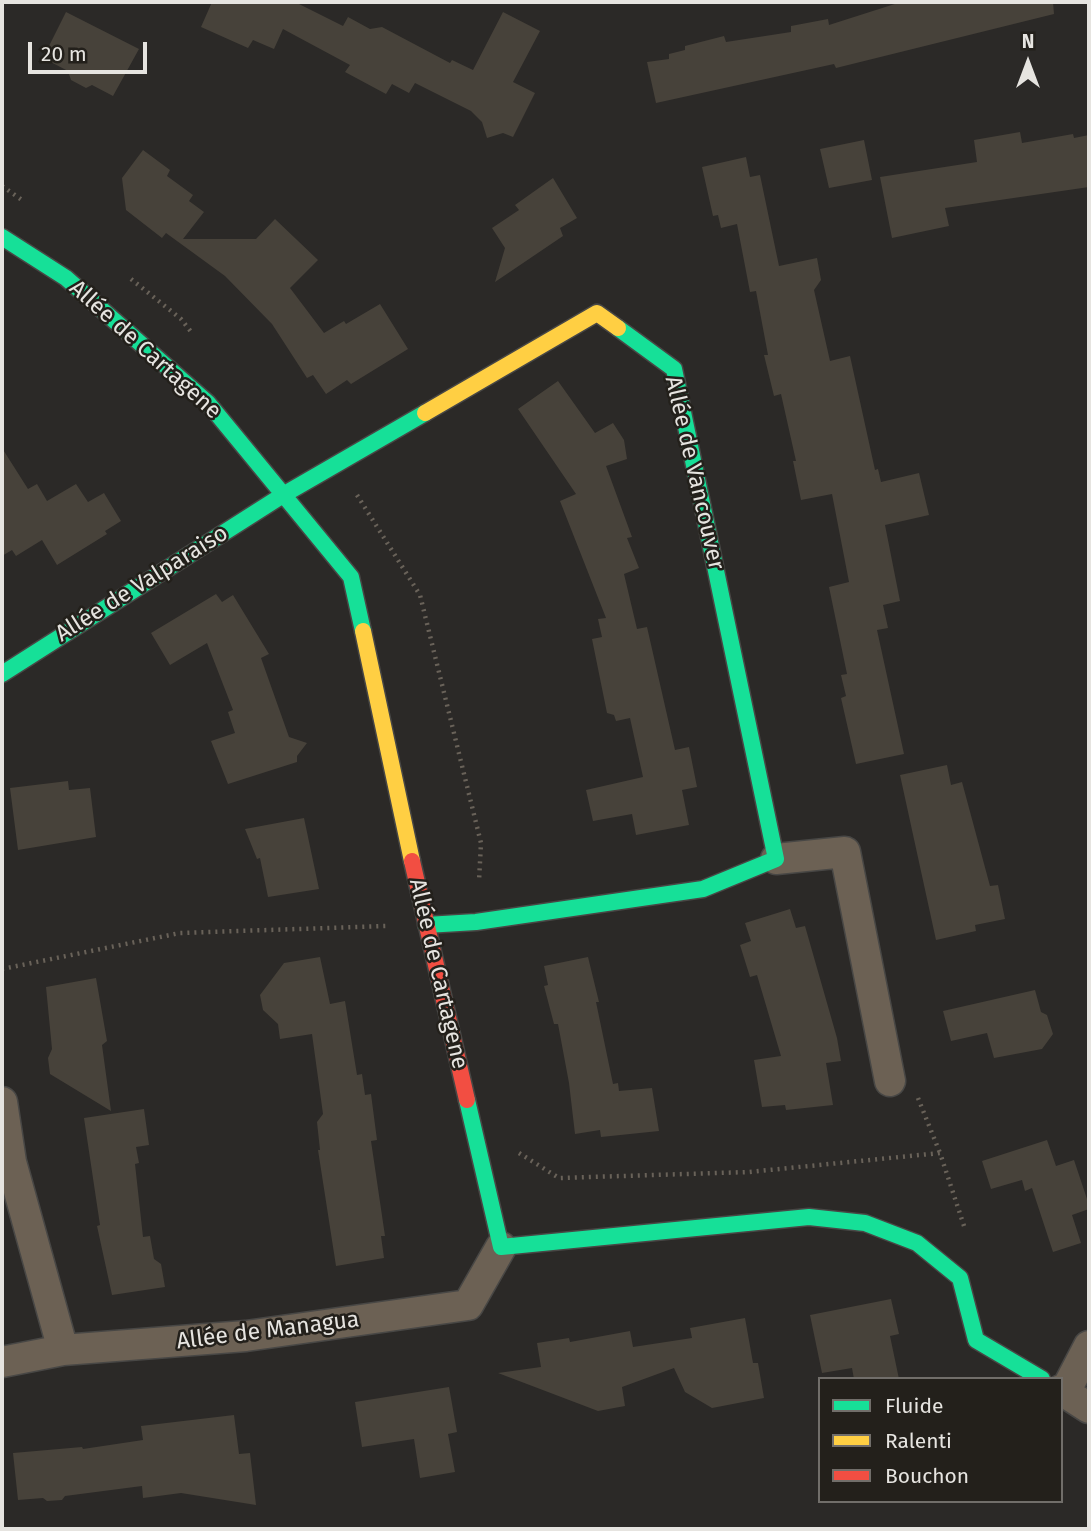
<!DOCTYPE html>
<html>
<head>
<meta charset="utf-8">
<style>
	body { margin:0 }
	#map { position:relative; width:1091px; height:1531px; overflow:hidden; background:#2b2927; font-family:"Fira Sans",sans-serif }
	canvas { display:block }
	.frame { position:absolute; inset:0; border:4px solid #e6e4e0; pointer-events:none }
	.legend { position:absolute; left:818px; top:1377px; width:245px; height:126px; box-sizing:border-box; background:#23201b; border:2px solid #716e6a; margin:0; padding:9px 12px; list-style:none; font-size:21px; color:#e6e4e0 }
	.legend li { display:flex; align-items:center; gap:14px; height:35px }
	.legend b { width:35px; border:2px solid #716e6a }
	.north { position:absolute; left:993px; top:28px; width:70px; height:70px; -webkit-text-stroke:5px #23201b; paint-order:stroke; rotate:0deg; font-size:19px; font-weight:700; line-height:28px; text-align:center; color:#e6e4e0 }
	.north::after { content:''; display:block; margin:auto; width:24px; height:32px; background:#e6e4e0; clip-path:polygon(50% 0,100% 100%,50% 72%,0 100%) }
	.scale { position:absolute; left:28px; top:42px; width:119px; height:32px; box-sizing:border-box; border:4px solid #e6e4e0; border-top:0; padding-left:9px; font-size:21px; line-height:24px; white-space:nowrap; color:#e6e4e0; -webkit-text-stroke:5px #23201b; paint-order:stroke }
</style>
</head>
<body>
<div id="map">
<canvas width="1091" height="1531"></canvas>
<div class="frame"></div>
<ul class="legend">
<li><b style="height:9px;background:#16e098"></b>Fluide</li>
<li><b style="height:9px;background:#ffcf43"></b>Ralenti</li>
<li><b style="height:9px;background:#f24e42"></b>Bouchon</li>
</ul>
<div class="north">N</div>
<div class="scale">20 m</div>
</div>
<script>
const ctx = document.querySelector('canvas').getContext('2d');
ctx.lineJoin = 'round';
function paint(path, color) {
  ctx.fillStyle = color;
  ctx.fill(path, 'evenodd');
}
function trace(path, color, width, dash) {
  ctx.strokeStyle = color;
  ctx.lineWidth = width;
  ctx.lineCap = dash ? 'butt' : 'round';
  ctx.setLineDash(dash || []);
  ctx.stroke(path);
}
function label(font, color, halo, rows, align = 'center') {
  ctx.font = font + ' "Fira Sans",sans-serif';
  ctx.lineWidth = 5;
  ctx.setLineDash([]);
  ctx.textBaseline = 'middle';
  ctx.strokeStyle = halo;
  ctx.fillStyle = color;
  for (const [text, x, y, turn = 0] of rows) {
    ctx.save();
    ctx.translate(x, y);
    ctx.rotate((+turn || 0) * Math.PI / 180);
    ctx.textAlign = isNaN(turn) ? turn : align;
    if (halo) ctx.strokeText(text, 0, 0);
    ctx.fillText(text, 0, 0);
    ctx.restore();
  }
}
paint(new Path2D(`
	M212,2H295L343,26L348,17L370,29L382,27L450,63L452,60L473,70L503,12L540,31L513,82L535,93L513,137L503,133L487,138L482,122L471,111L415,83L409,93L392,84L386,94L345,72L350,65L283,29L274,49L253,40L248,48L201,27Z
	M901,2H1053L1054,14L836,68L834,64L656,103L647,62L669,59V54L685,50V46L724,36L726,42L791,32V26L828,19L829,25Z
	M66,12L139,49L113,96L92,85L86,88L71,80L68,71L43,58Z
	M1020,132L1022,143L1073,134L1074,138L1089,135V187L945,208L949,226L892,238L880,177L977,162L974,140Z
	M864,140L872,180L829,188L820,149Z
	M143,150L170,170L167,176L193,195L189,201L204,212L183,239H256L275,219L318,260L290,288L324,333L344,321L346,324L380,304L408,349L351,384L347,380L326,394L313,375L307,378L272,324L225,276L166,233L162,238L126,210L122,178Z
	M746,157L750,177L760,175L779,266L817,258L821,280L814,290L830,361L850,356L875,470L878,469L881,482L919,473L929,515L885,525L900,601L883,605L888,628L877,630L904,754L856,764L841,698L846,696L841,675L847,674L829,587L849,582L832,494L801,500L793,461H796L781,394L774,396L764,355H768L756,291L750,292L737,224L721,228L718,215L713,216L702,167Z
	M553,178L577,218L560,228L563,236L495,282L505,248L492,228L519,210L515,205Z
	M558,381L595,433L613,423L624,440L627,459L606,466L632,537L627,538L639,568L624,574L637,629L647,627L675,750L689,747L697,787L682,790L689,825L636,835L632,814L593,821L586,790L643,777L630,718L616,721L614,715L607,713L592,639L602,637L598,619L606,618L560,501L576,494L518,409Z
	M2,448L28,489L37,484L47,501L76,484L88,502L104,493L121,521L105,531L107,534L57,565L42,540L16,556L12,550L2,556Z
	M216,594L222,602L233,595L269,654L261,658L289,737L307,743L297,756V762L228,784L211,741L235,733L228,712L233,710L207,643L170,665L151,633Z
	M947,765L951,785L962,782L990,886L998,885L1005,919L975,925L976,931L936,940L900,775Z
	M68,781L69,790L90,788L96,837L18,850L10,788Z
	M304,818L319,889L268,897L260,858L257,859L245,829Z
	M790,909L796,928L805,926L837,1038L841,1061L826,1063L833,1105L786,1110L785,1105L762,1107L754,1060L781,1056L757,975L750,977L740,945L751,941L745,923Z
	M320,957L330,1004L345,1001L357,1075L362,1074L365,1095L371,1094L377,1140L371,1141L385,1236H381L384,1258L336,1266L318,1150H320L317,1122L323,1114L312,1034L280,1039L278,1024L263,1010L260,995L284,963Z
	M588,957L599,1002H596L613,1084L618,1083L619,1091L652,1088L659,1131L601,1137L600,1130L575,1134L569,1083L558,1024H554L544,986L548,985L544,966Z
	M96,978L107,1041L102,1045L111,1111L50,1074L48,1058L52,1049L46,987Z
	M1035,990L1041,1012L1047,1015L1053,1034L1042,1049L994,1058L987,1033L951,1041L943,1011Z
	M144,1109L149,1145L136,1147L139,1163L135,1164L143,1237L150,1236L154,1259L161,1264L165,1287L112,1295L97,1226L100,1225L84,1118Z
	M1047,1140L1056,1166L1074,1160L1089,1205V1209L1072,1215L1081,1243L1053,1252L1032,1188L1025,1191L1022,1180L991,1189L982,1161Z
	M891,1299L899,1334L890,1336L899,1379H854L852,1368L822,1373L810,1315Z
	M745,1318L753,1363H758L764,1398L712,1408L685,1392L674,1368L622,1387L625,1406L598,1411L498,1373L541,1367L537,1343L569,1338L570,1342L630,1331L633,1347L692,1338L690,1328Z
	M449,1387L457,1432L448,1434L455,1472L420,1478L414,1439L362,1447L355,1402Z
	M234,1415L239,1454L250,1453L256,1505L181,1493L143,1498L142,1486L65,1496L62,1500L47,1501L43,1498L18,1500L13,1453L82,1447L83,1449L143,1440L141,1426Z`), '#47423a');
const street = new Path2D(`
	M776,859L845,852L890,1081
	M2,1102L11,1162L63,1350
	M2,1362L63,1350L246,1336L468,1305L501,1247
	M1061,1390L1089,1408
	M1065,1392L1089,1346`);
const fast = new Path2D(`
	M2,237L66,278L208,403L351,577L363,631
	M2,674L283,495L425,413
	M426,925L476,922L703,889L776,859L674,369L618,328
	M467,1100L501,1247L809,1217L865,1223L917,1243L960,1278L976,1340L1042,1379`);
const slow = new Path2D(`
	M425,413L597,313L618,328
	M363,631L412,861`);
const jam = new Path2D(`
	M412,861L467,1100`);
trace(street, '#484745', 33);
trace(fast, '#484745', 19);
trace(slow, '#484745', 19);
trace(jam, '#484745', 19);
trace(new Path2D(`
	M2,186L22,200
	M131,279L181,319L192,333
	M357,495L420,595L481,843L479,881
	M2,969L180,933L386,926
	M918,1098L940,1153
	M519,1153L559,1178L749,1172L940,1153L965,1229`), '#696259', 4.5, [2, 5]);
trace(street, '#6c6154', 30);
trace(fast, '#16e098', 16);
trace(slow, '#ffcf43', 16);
trace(jam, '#f24e42', 16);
label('23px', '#e6e4e0', '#23201b', [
	["Allée de Cartagene",145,350,42],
	["Allée de Vancouver",694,473,77],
	["Allée de Valparaiso",142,584,-32],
	["Allée de Cartagene",438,974,77],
	["Allée de Managua",268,1331,-7]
]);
</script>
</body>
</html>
